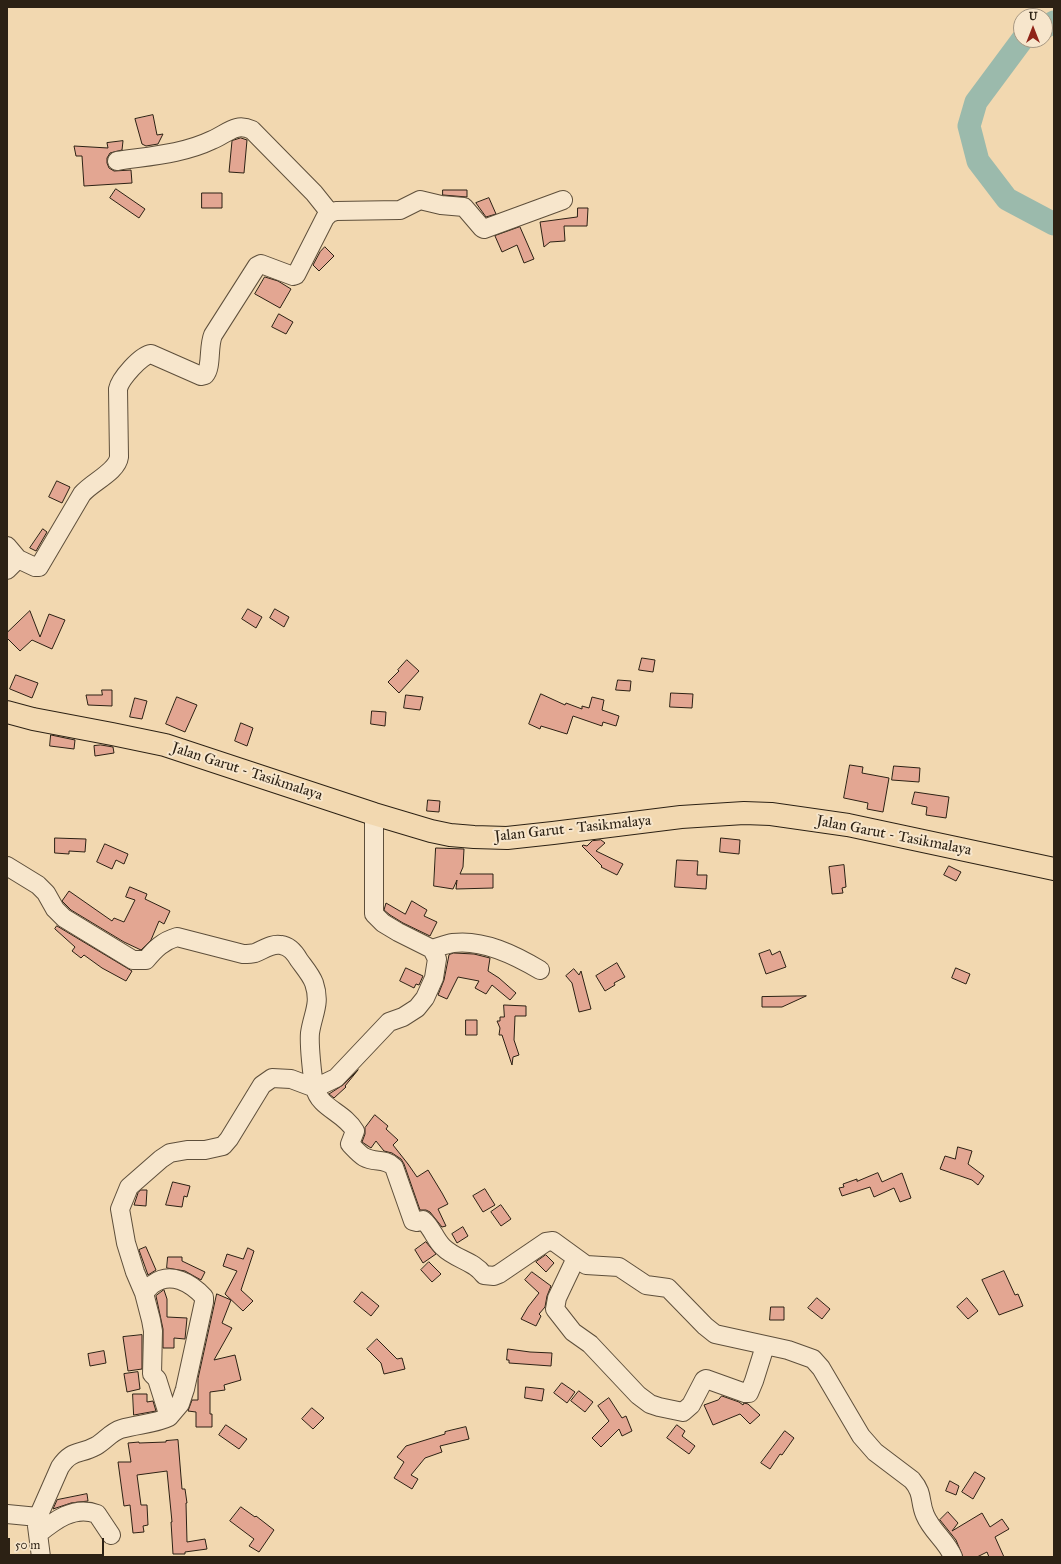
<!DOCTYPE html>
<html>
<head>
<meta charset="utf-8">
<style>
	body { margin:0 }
	#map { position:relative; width:1061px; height:1564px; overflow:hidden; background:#f2d8b0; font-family:"IM FELL Great Primer",serif }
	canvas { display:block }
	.frame { position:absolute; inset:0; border:8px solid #2c2114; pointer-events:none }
	.north { position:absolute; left:1013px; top:8px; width:40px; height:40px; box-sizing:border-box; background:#f7e6cc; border:1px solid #a69782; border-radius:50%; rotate:0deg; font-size:11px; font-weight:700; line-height:16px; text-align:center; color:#2c2114 }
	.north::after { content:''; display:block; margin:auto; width:14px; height:18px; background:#8f2418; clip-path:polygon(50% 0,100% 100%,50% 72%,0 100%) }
	.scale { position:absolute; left:8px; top:1538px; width:96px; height:18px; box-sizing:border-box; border:2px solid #2c2114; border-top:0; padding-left:5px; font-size:12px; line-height:14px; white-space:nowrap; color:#2c2114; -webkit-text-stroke:3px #f7e6cc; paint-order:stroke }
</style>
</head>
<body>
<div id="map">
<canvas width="1061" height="1564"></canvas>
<div class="frame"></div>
<div class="north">U</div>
<div class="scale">50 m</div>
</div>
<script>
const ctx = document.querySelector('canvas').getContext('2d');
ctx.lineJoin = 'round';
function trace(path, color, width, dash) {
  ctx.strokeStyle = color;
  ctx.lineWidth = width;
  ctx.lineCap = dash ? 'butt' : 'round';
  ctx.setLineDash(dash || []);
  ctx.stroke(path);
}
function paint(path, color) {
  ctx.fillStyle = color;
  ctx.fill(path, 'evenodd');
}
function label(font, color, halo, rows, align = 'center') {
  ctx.font = font + ' "IM FELL Great Primer",serif';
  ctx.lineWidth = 4;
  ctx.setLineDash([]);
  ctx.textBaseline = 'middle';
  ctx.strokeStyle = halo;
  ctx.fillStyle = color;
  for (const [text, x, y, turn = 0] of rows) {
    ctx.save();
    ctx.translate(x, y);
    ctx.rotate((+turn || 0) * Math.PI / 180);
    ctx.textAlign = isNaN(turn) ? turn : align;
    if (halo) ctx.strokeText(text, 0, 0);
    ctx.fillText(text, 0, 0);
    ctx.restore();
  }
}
trace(new Path2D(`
	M1045,27L1054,22
	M1022,40L976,102L969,126L978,161L1007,199L1054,224`), '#9bbaac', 23);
const building = new Path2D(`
	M153,115L157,135L163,134L158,144L146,146L142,144L135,119Z
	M241,138L247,140L244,173L229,172L232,141Z
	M123,141L122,150L110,153L107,158V163L109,168L114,171L131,170L132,183L84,186L82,156H76L74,146L108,148L107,143Z
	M116,189L145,209L139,218L110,198Z
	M443,190H467V197L443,195Z
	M202,193H222V208H202Z
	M489,198L496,214L486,217L476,203Z
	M578,208H588L587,226H564L565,241L550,242L544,247L540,222L577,217Z
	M520,227L534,259L524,263L517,245L502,252L495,236Z
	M325,247L334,256L319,271L313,265L320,252Z
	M265,277L278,281L291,289L280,308L255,294Z
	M279,314L293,322L286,334L272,327Z
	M57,481L70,487L62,503L49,497Z
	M43,529L47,532L36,551L30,548Z
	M248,609L262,617L256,628L242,619Z
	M275,609L289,617L284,627L270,618Z
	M30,611L40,637L49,614L65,620L52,649L32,640L20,651L7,638V633Z
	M642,658L655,660L653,672L639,670Z
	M407,660L419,671L399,693L388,682L399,671L398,670Z
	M16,675L38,683L32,698L10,689Z
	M618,680L631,681L630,691L616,690Z
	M102,690H112V706L88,705L86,695H102Z
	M671,693L693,694L692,708L670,707Z
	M541,694L565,705L566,703L582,709V706L589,708L592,697L604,700L602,710L619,716L616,726L603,722L602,726L573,716L567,734L541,726L540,729L529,724Z
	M406,695L423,697L420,710L404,708Z
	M177,697L197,705L185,732L166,724Z
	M135,698L147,701L142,719L130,717Z
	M372,711L386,712L385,726L371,724Z
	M241,723L253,728L247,746L235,741Z
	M51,735L75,740L74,749L50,746Z
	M101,745L113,747L114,753L95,756L94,746Z
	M850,765L863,767L862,773L889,778L883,812L867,809L868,803L844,798Z
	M894,766L920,768L919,782L892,780Z
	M915,792L949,797L946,818L926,815L927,807L912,804Z
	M428,800L440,801L439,812L427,811Z
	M55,838L86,839L85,852L69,851V854L55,853Z
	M721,838L740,840L739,854L720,852Z
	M601,840L605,843L596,851L623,864L617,875L601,867L602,866L582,846L583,845L587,846L592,841Z
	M105,844L128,854L124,864L116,860L112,869L97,862Z
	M436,848L464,849L463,867L460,874H493V888L456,889L457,880L453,889L434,886Z
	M677,860L698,861L697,875H707L706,889L675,887Z
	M844,865L846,887L842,888L843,893L832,894L829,867Z
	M949,866L961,872L956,881L944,875Z
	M130,887L147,894L145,899L170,911L164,924L159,921L151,940L141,950L124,942L71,910L62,901L69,891L112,921L114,918L124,922L135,900L126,897Z
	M412,901L427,910L424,916L437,922L430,936L403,923L390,915L384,910L386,903L405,914Z
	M57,926L132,971L126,981L102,968L84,955L81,958L72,951L75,947L55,929Z
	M770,950L772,955L780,951L786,967L766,974L759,954Z
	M454,953L474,954L490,958L488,971L499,978L516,993L510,1000L492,985L486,994L475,988L479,981L458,977L447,999L438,995L444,980L449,955Z
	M617,963L625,977L614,983L615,985L605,991L596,976Z
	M406,968L423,976L419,985L416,984L414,988L400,981Z
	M956,968L970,974L966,984L952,978Z
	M574,969L579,975L581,971L591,1009L579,1012L572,983L566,976Z
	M806,996L782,1007H762V997Z
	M504,1005L526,1006V1016H515L514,1040L519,1055L513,1057L512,1065L502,1035H499L500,1028L497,1021H500V1017H504Z
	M466,1020H477V1035H466Z
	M358,1070L345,1086L346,1087L334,1098L329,1094L343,1085Z
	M375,1115L388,1126L386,1129L398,1140L393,1145L408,1164L417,1177L428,1170L442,1193L448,1204L438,1209L446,1226L442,1227L430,1212L426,1210H420L404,1164L401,1159L392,1153L384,1151L376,1141L371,1148L362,1142L365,1134V1128Z
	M958,1147L972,1151L968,1164L984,1176L978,1185L972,1180L940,1169L945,1156L955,1159Z
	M878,1173L882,1182L902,1173L911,1198L900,1202L894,1188L874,1197L870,1187L842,1196L839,1188L844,1187L843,1184L857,1179V1181Z
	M173,1182L190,1186L187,1197L184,1196L182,1207L166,1205Z
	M485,1189L495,1205L483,1212L473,1196Z
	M141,1190H147L146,1206L134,1205L138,1193Z
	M501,1205L511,1219L501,1226L491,1212Z
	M463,1227L468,1236L457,1243L452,1234Z
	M426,1242L436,1254L423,1263L415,1250Z
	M146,1247L156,1270L148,1275L139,1250Z
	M248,1248L254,1251L241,1290L253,1301L243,1311L225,1294L237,1271L223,1266L227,1254L243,1259Z
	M546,1255L554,1263L546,1272L536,1262Z
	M168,1257H182V1261L205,1272L201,1280L185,1271L167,1268Z
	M429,1262L441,1274L432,1282L421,1270Z
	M1004,1271L1015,1295L1018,1294L1023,1306L999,1315L982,1280Z
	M532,1272L551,1286L547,1296L545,1307L539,1314L541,1316L536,1326L521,1319L528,1307L539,1293L525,1280Z
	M164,1290L167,1299V1317L187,1318L185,1339L174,1338V1348H163V1329L156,1296Z
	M362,1292L379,1306L371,1316L354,1302Z
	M217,1294L231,1300L222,1323L232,1328L214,1360L235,1355L241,1380L224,1385L225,1390L210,1392V1414H212V1427H196V1412L188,1411L192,1400H198V1379Z
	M817,1298L830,1309L822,1319L808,1308Z
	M967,1298L978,1311L968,1319L957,1307Z
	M771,1307H784V1320H770Z
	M142,1335V1369L128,1371L123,1337Z
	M377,1339L397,1359L402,1358L405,1369L384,1374L381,1363L367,1349Z
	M508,1349L530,1352L552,1353L551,1366L509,1363V1360H507Z
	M104,1351L106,1363L90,1366L88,1354Z
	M138,1372L140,1389L127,1392L124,1374Z
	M562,1383L575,1392L567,1403L554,1393Z
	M526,1387L544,1389L542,1401L525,1398Z
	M579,1391L593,1402L585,1412L571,1401Z
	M133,1394H147V1402L153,1401L156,1411L134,1415Z
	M722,1396L739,1402L743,1405L744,1403L748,1404L760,1415L750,1424L740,1414L713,1425L704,1405L718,1400Z
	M609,1398L622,1418L626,1416L632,1431L622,1436L619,1429L601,1447L592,1438L609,1421L598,1406Z
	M312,1408L324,1418L313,1429L302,1419Z
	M226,1425L247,1439L239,1449L219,1435Z
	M677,1425L685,1431L682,1436L695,1446L689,1454L667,1438Z
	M466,1427L469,1439L440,1446L442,1452L425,1458L411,1475L418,1479L412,1489L394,1478L404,1462L397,1457L406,1446L445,1434V1432Z
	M785,1431L794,1438L782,1455L780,1454L770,1469L761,1463Z
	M178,1440L182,1489H185L187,1503H186L187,1542L205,1539L207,1549L185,1552V1554H173L171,1522H172L167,1471L137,1475L141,1505H147L148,1525L143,1526L144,1532L133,1533L130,1505L124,1506L118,1462H131L128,1443L139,1442V1443L166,1442V1441Z
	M975,1472L985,1478L973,1499L962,1492Z
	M950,1481L959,1486L956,1495L946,1491Z
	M87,1494L88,1501L71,1503L53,1509L57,1500Z
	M241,1507L255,1517L256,1516L274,1530L259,1552L249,1546L254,1539L230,1521Z
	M948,1512L958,1523L952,1531L982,1513L990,1527L1002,1519L1009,1529L995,1537L1004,1557H989L987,1552L977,1557H963L956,1540L940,1520Z`);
paint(building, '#e3a692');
trace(building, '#2c2114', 1);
const minor = new Path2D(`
	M117,161C149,156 183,154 212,140C227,134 235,122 252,130L314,193L330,213
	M7,546L18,559L7,570
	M18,559L35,567H39L82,494C92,482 117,472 119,457L118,389C120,379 141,355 151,354L201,376L205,375C212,367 208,347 213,335L257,266L261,264L293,276L296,275L325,218L330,213L336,211L400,210L420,200L441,205L464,207L482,228L484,229L563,200
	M7,866L38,885L46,893L55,909L64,918L133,960H146C155,949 163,941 177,937L243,954C247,954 251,954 255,953C263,950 272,943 281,945C289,946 295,953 299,960C304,967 311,975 314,983C321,1004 313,1013 310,1033C309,1043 312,1078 315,1088C319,1108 344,1112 355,1131L350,1144C354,1148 359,1154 364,1157C375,1163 385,1158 394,1167L413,1221L417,1222L423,1220C432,1227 435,1240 443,1247C456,1260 473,1260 484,1275L494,1276L499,1274L546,1242L553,1241L586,1265L619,1267L646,1285L668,1288L705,1326L715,1334L788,1350L813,1359L821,1368L861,1436L875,1452L912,1480C924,1494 919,1501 925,1515C932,1532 947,1541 953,1557
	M432,949C439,947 446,944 453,943C483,939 515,955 540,970
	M576,1258L557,1298L555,1309L573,1332L590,1344L638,1395L650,1404L659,1407L683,1412L691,1405L704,1380L706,1379L745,1393H749L754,1381L765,1346
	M144,1293C147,1290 150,1286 153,1284C171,1271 191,1283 204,1297V1302L185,1389L180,1404L169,1417
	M7,1514L38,1517
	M38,1534C54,1521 74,1505 97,1514L111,1535
	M41,1557L37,1526L38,1517L60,1467C72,1449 80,1455 96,1446C105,1441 111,1432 121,1429C137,1424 155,1424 169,1417L157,1379L152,1374L153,1331L151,1320L144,1293L135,1272L126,1243L120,1209L129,1187L161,1159L170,1153L187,1150H205L223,1146L229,1139L262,1085L272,1078L291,1079L315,1088L336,1078L389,1022L403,1017L417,1008L425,998L434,978L437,959L432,949L398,932L383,923L374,914V814`);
const major = new Path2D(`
	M7,712L33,719L112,734L165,745L374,814L431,831L450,835L474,837L507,838L553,833L681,817L744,813L771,814L848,825L1054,869`);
trace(minor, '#5e4f3b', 20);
trace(major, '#2c2114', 24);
trace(minor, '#f7e6cc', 18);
trace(major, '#f2d8b0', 22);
label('15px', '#2c2114', '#f7e6cc', [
	["Jalan Garut - Tasikmalaya",247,772,18],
	["Jalan Garut - Tasikmalaya",573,829,-6],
	["Jalan Garut - Tasikmalaya",894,836,11]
]);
</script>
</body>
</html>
